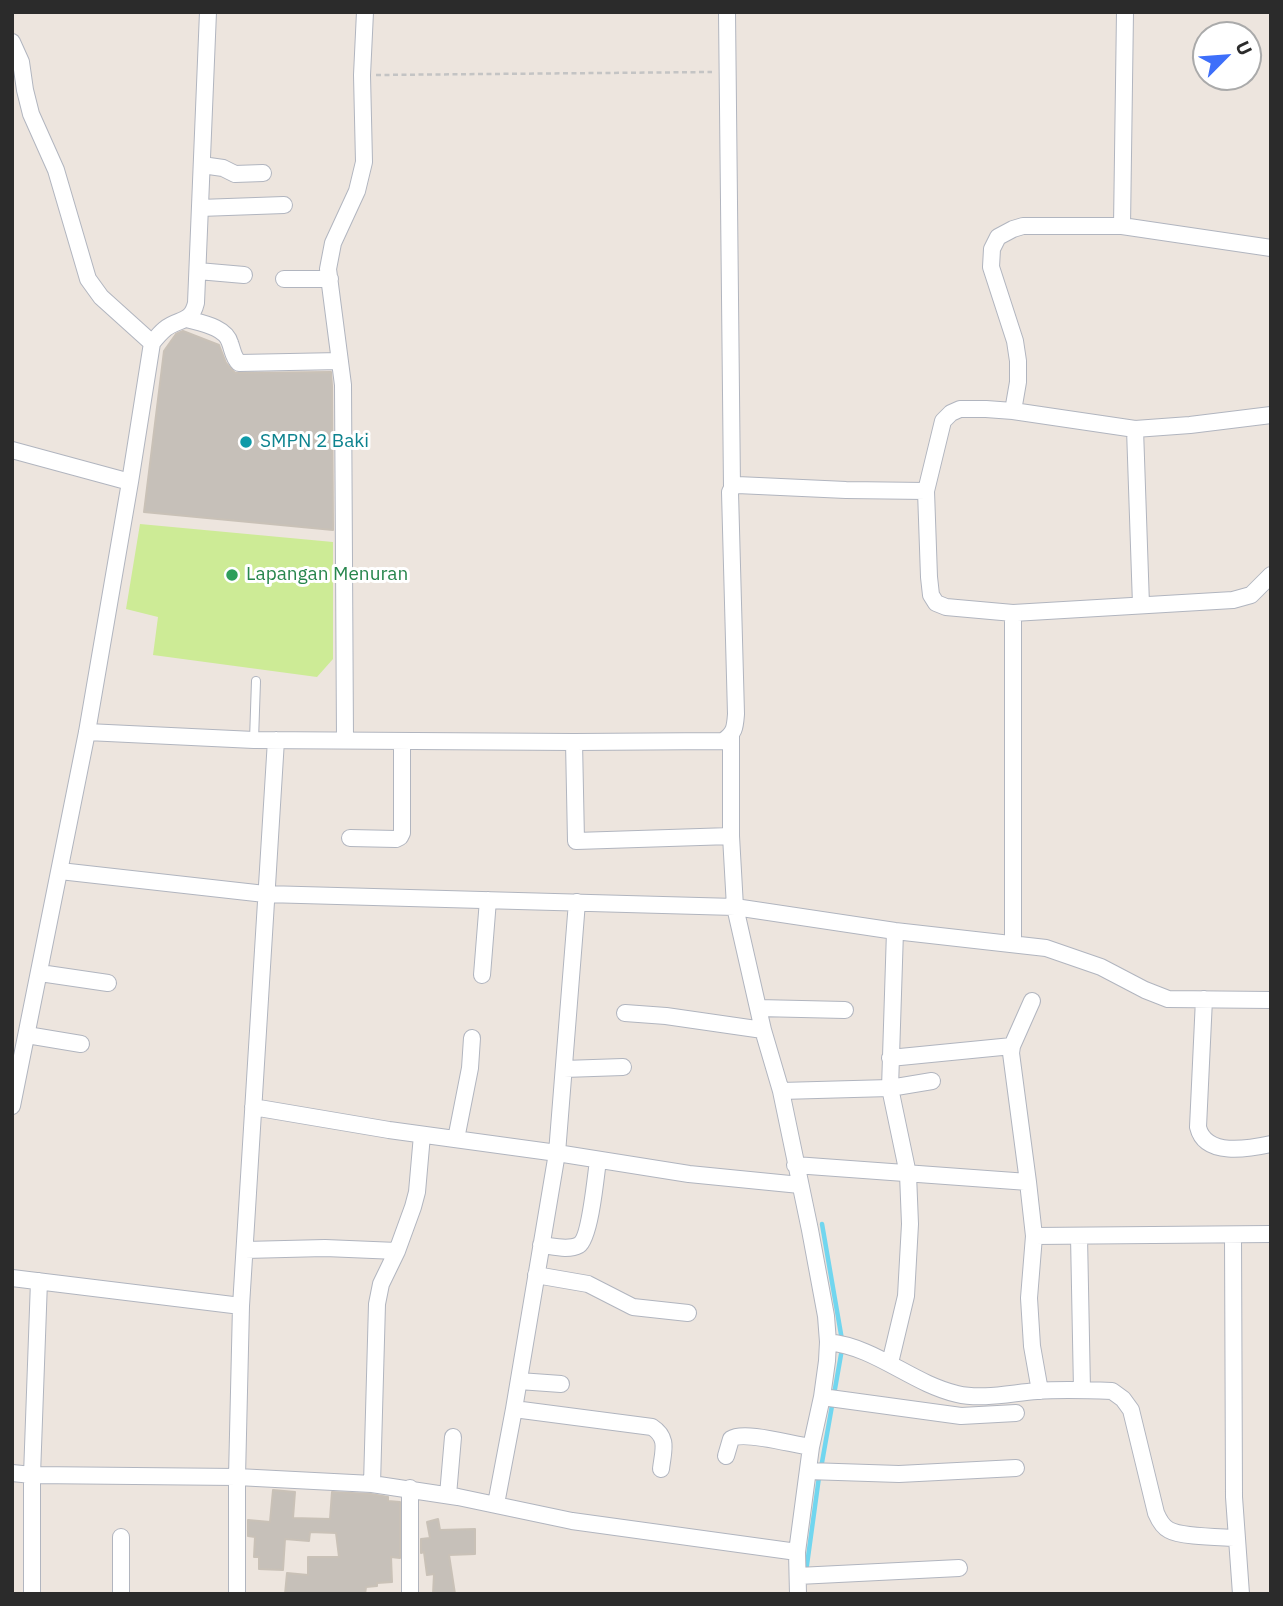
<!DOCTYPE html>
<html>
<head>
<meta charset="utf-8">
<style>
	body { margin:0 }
	#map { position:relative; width:1283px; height:1606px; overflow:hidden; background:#ede5de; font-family:"IBM Plex Sans",sans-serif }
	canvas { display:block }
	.frame { position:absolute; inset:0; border:14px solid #2b2b2b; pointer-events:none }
	.north { position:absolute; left:1192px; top:21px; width:70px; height:70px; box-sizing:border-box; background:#fff; border:2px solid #aaa; border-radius:50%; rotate:65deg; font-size:19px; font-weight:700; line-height:28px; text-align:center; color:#2b2b2b }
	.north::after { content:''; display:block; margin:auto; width:24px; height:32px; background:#3e6ffa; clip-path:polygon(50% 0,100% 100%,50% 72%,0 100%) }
</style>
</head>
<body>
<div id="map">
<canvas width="1283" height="1606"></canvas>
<div class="frame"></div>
<div class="north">U</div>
</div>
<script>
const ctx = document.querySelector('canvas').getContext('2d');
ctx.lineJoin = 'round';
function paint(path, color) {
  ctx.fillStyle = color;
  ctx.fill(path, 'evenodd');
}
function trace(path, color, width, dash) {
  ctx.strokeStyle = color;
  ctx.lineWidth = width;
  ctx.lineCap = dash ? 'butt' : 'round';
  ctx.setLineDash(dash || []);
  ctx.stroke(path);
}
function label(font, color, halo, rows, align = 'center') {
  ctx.font = font + ' "IBM Plex Sans",sans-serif';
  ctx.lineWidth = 6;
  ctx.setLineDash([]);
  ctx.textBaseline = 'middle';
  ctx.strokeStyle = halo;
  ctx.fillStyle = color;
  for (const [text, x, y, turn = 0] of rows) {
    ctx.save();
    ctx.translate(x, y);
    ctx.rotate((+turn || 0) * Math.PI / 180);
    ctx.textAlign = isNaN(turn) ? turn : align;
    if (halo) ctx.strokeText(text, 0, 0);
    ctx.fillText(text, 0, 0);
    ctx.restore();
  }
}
paint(new Path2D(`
	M140,524L333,542V659L317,677L153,655L158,617L126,609Z`), '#cdeb96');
trace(new Path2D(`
	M822,1224L842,1340
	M821,1468L842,1349
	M806,1572L819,1477`), '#71d6ef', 4.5);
const building = new Path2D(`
	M183,331L219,345L226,363L235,373L331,372L332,386L333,530L144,512L164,351L176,334Z
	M273,1490L295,1492L293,1518L330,1519L332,1492L371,1494L388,1497V1501L400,1502V1558L391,1557L392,1582L377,1583V1586L366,1587L365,1594H285L287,1573L308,1575V1557H339L336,1533L310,1532L309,1541L285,1539L283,1570L259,1569V1557H254L255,1537L248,1536V1520L270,1522Z
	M438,1519L440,1530L475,1529V1554L449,1555L455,1594H433L434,1574L427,1575L424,1552L421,1553V1539L430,1538L427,1522Z`);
paint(building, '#c6c0b9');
trace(building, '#c9c1b7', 2);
const lane = new Path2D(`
	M254,740L256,681`);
const street = new Path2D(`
	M727,12L732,488
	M12,42L21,62L25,90L31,114L56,170L88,279L101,297L152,343
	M202,165L223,168L235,174L263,173
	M200,208L284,205
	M1122,226L1125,12
	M198,271L244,275
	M284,279H330
	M187,319C201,323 226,327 230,343C233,351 233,357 239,363L340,361
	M1013,411L1018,382V361L1015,341L991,267L992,249L998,237L1013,229L1023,226H1122L1271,248
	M1135,429L1141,605
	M12,450L130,482L87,732L12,1106
	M130,482L152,343C156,338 160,333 165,329C178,318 191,324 196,303L208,12
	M926,491L929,577L931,595L936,603L946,607L1013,613L1233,600L1251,595L1271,575
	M87,732L254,740L574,742L723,741C735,733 735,727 736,714L730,492L732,488L737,485L846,490L926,491L943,421L951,413L960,409H986L1013,411L1135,429L1190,425L1271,415
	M731,736V836L735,907L895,931L1046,948L1101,967L1145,990L1168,999L1271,1000
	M345,740L343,385L328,269L333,243L357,191L364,162L362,75L365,12
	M574,742L576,841L731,836
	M350,838L396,839L400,837L402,833V741
	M60,871L265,894L735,907L763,1030L781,1091L810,1230L826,1316L828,1342L827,1361L822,1397L811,1447L797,1552L798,1594
	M1013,944C1014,834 1012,723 1013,613
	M40,973L108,983
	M482,975L488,900
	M1204,999L1198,1127C1205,1157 1248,1149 1271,1144
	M758,1008L845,1010
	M625,1013L666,1016L763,1030
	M27,1035L81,1044
	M890,1058L1012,1046
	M564,1069L623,1067
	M781,1091L890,1088L932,1081
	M253,1107L389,1130L557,1153L689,1174L800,1185
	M456,1139L470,1068L472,1038
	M795,1165L1028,1182L1034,1236L1271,1234
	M1028,1182L1011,1053L1012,1046L1032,1001
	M1233,1235L1234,1497L1241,1594
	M1034,1236L1029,1298L1032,1346L1040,1391
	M1079,1236L1082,1390
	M541,1245C552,1246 568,1251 579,1245C590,1238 596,1175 598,1160
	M245,1250L325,1248L397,1251
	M536,1275L588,1284L633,1307L688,1313
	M12,1278L241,1306
	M828,1342C876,1347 911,1383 957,1394C982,1400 1011,1393 1037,1391C1062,1389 1087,1390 1112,1391L1123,1399L1131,1410L1156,1513C1159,1520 1163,1527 1169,1530C1181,1537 1221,1537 1236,1538
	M890,1363L906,1296L910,1224L908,1174L890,1088L895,931
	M519,1381L561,1384
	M822,1397L961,1416L1016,1413
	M514,1409L652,1427C669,1438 663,1451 661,1469
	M726,1456L731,1439C744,1430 793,1445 811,1447
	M808,1471L899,1474L1016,1468
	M12,1473L32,1475L237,1477L372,1484L458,1497L572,1521L797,1552
	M372,1484L377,1304L381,1284L397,1251L413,1207L417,1192L422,1135
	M410,1488V1594
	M448,1495L453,1437
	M496,1504L514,1409L557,1153L577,902
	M798,1576L959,1568
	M32,1594V1475L39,1281
	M121,1594V1537
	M237,1594V1477L241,1306L276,740`);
trace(lane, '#b1b5bf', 10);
trace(street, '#b1b5bf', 18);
trace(new Path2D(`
	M376,75L712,72`), '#c4c4c4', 2.5, [5, 3.5]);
trace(lane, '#fff', 8);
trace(street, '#fff', 16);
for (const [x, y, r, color] of [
	[246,442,7,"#0f9aa8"],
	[232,575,7,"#2e9e5b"]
]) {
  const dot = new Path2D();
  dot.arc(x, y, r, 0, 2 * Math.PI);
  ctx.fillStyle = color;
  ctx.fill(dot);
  trace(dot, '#fff', 2.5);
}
label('19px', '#0d838f', '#fff', [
	["SMPN 2 Baki",260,442]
], 'left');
label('19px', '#27864d', '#fff', [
	["Lapangan Menuran",246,575]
], 'left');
</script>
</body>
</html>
